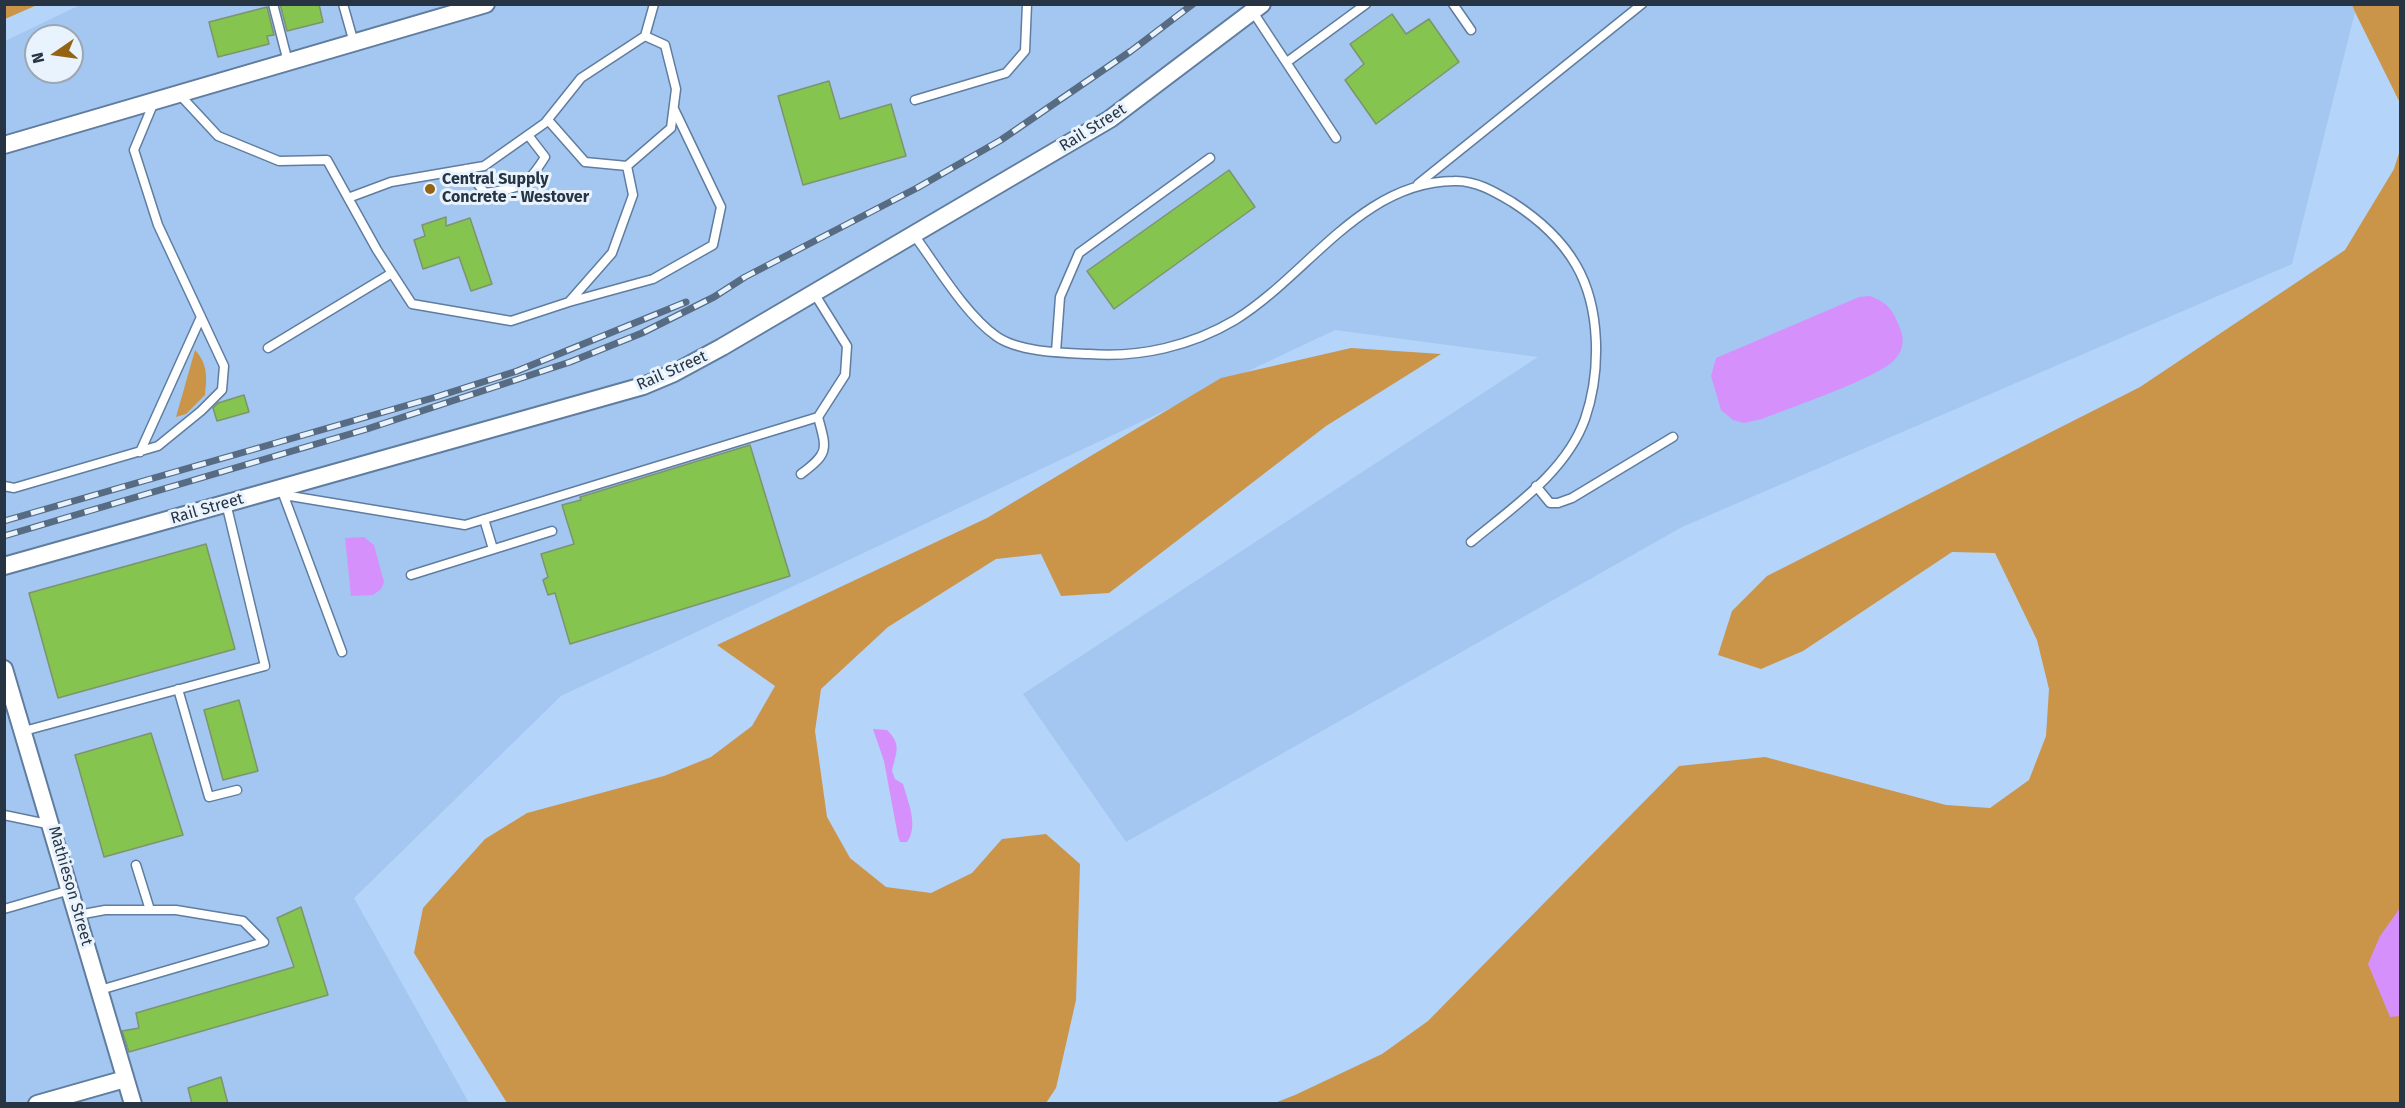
<!DOCTYPE html>
<html>
<head>
<meta charset="utf-8">
<style>
	body { margin:0 }
	#map { position:relative; width:2405px; height:1108px; overflow:hidden; background:#b4d4fa; font-family:"Fira Sans",sans-serif }
	canvas { display:block }
	.frame { position:absolute; inset:0; border:6px solid #273443; pointer-events:none }
	.north { position:absolute; left:24px; top:24px; width:60px; height:60px; box-sizing:border-box; background:#e9f3fe; border:2px solid #9ba7b3; border-radius:50%; rotate:257deg; font-size:16px; font-weight:700; line-height:24px; text-align:center; color:#273443 }
	.north::after { content:''; display:block; margin:auto; width:21px; height:27px; background:#946314; clip-path:polygon(50% 0,100% 100%,50% 72%,0 100%) }
</style>
</head>
<body>
<div id="map">
<canvas width="2405" height="1108"></canvas>
<div class="frame"></div>
<div class="north">N</div>
</div>
<script>
const ctx = document.querySelector('canvas').getContext('2d');
ctx.lineJoin = 'round';
function paint(path, color) {
  ctx.fillStyle = color;
  ctx.fill(path, 'evenodd');
}
function trace(path, color, width, dash) {
  ctx.strokeStyle = color;
  ctx.lineWidth = width;
  ctx.lineCap = dash ? 'butt' : 'round';
  ctx.setLineDash(dash || []);
  ctx.stroke(path);
}
function label(font, color, halo, rows, align = 'center') {
  ctx.font = font + ' "Fira Sans",sans-serif';
  ctx.lineWidth = 6;
  ctx.setLineDash([]);
  ctx.textBaseline = 'middle';
  ctx.strokeStyle = halo;
  ctx.fillStyle = color;
  for (const [text, x, y, turn = 0] of rows) {
    ctx.save();
    ctx.translate(x, y);
    ctx.rotate((+turn || 0) * Math.PI / 180);
    ctx.textAlign = isNaN(turn) ? turn : align;
    if (halo) ctx.strokeText(text, 0, 0);
    ctx.fillText(text, 0, 0);
    ctx.restore();
  }
}
paint(new Path2D(`
	M2352,4L2355,12L2292,264L1682,527L1126,842L1023,694L1538,357L1335,330L561,696L354,898L469,1103L5,1104V41L80,5ZM36,36H72V72H36Z`), '#a3c7f1');
paint(new Path2D(`
	M5,4H36L37,5L5,19Z
	M2352,5H2400V103L2355,12Z
	M2400,150V1103L1272,1104L1295,1095L1382,1054L1428,1021L1679,766L1765,757L1946,805L1990,808L2029,780L2046,736L2049,689L2037,640L1995,553L1952,552L1803,651L1761,669L1718,655L1732,611L1767,576L2140,387L2345,250L2394,169Z
	M1351,348L1441,354L1326,426L1109,593L1061,596L1041,554L996,559L888,627L821,689L815,731L827,817L850,858L886,887L931,893L972,873L1002,839L1046,834L1080,864L1076,1000L1056,1088L1046,1103H507L414,953L423,908L485,839L527,813L664,776L711,757L752,726L775,686L717,645L987,518L1221,378Z
	M195,350C208,364 207,378 205,395L186,414L176,417Z`), '#ca9449');
paint(new Path2D(`
	M1870,296C1888,303 1893,310 1900,328C1904,338 1904,349 1896,358C1882,377 1789,408 1762,419L1744,423L1733,420L1721,410L1711,376L1716,358L1859,297Z
	M364,537L374,545L384,582L381,589L373,595L351,596L345,538Z
	M873,729L887,730C902,745 896,752 892,771L895,779L903,784C908,802 919,826 907,842H900L898,836L884,761Z
	M2400,908V1016L2390,1017L2368,964L2380,936Z`), '#d690fb');
const building = new Path2D(`
	M280,4H319L323,22L287,31Z
	M267,7L274,35L267,36L269,44L218,57L209,22Z
	M1392,14L1406,34L1429,19L1459,62L1376,124L1345,80L1364,64L1350,44Z
	M829,81L840,119L891,104L906,156L803,185L778,96Z
	M1229,170L1255,207L1114,309L1087,271Z
	M446,217V226L470,218L492,284L471,291L459,257L423,269L414,240L425,236L422,225Z
	M244,395L249,412L217,421L213,408L218,403Z
	M750,445L790,576L570,644L555,593L548,595L543,580L548,577L541,554L574,544L562,505L581,500L580,497Z
	M206,544L235,649L58,698L29,593Z
	M239,700L258,771L223,780L204,710Z
	M151,733L183,835L104,857L75,755Z
	M301,907L328,995L129,1052L122,1031L139,1028L136,1013L294,967L277,918Z
	M221,1077L228,1104H192L188,1088Z`);
paint(building, '#84c44f');
trace(building, '#7d946d', 1.5);
const lane = new Path2D(`
	M273,4L288,62
	M343,4L354,43
	M1453,4L1471,30
	M1253,12L1336,138
	M1287,62L1366,4
	M179,94L218,136L279,161L327,160L377,250L412,304L511,321L569,302L612,253L633,195L627,166
	M915,100L1006,73L1025,51L1027,4
	M548,120L585,162L627,166L671,128L676,89L665,45L645,36
	M466,169L485,193C519,188 526,188 545,157L528,135
	M1418,184L1642,4
	M348,198L391,182L484,166L545,123L581,78L645,36L654,4
	M914,235C937,266 965,314 996,336C1018,352 1062,353 1089,354C1140,358 1191,346 1235,320C1308,275 1361,182 1454,181C1475,180 1495,192 1512,202C1537,218 1561,239 1576,265C1601,308 1601,372 1585,419C1566,472 1513,507 1471,542
	M569,302L653,279L713,245L721,207L674,109
	M268,348L392,273
	M1056,352L1060,297L1079,253L1210,158
	M140,452L201,317
	M801,474C829,453 827,450 818,417
	M4,486L14,488L158,446L201,411L222,390L224,366L158,225L134,150L154,102
	M1536,486L1550,503H1558L1572,498L1673,437
	M282,491L342,652
	M284,495L465,525L818,417L845,375L847,346L814,293
	M484,519L493,549
	M411,575L552,531
	M178,689L209,797L237,790
	M24,731L265,666L226,503
	M4,815L52,825
	M136,865L150,910
	M4,909L70,890
	M78,915L105,910H176L243,921L264,942L100,990`);
const street = new Path2D(`
	M4,145L486,4
	M4,566L643,386L674,373L722,347L1110,119L1262,4
	M4,669L133,1104
	M37,1104L125,1079`);
trace(lane, '#607d9f', 11);
trace(street, '#607d9f', 20);
trace(lane, '#fff', 8);
trace(street, '#fff', 16);
const rail = new Path2D(`
	M4,521L436,397L517,371L686,302
	M4,536L367,429L570,362L642,333L714,297L745,277L917,188L1001,140L1131,51L1193,4`);
trace(rail, '#576b82', 7);
trace(rail, '#e9f3fe', 4.5, [14]);
for (const [x, y, r, color] of [
	[430,189,6,"#946314"]
]) {
  const dot = new Path2D();
  dot.arc(x, y, r, 0, 2 * Math.PI);
  ctx.fillStyle = color;
  ctx.fill(dot);
  trace(dot, '#e9f3fe', 2);
}
label('16px', '#273443', '#e9f3fe', [
	["Rail Street",1093,128,-32],
	["Rail Street",672,371,-24],
	["Rail Street",207,509,-16],
	["Mathieson Street",70,886,74]
]);
label('bold 16px', '#273443', '#e9f3fe', [
	["Central Supply",442,180],
	["Concrete - Westover",442,198]
], 'left');
</script>
</body>
</html>
